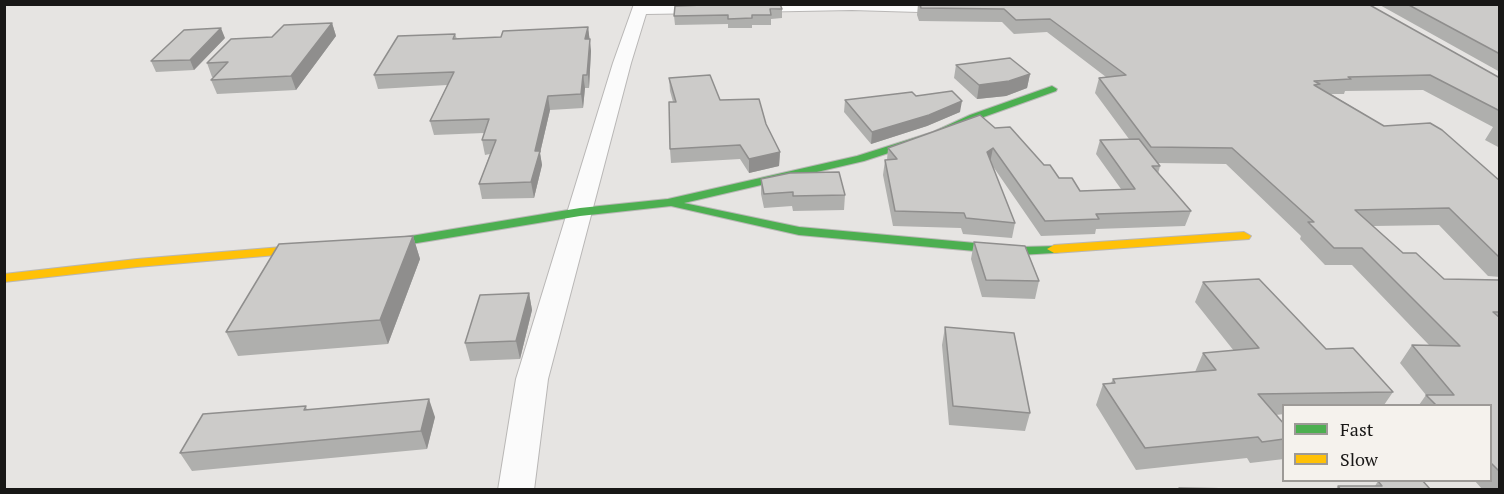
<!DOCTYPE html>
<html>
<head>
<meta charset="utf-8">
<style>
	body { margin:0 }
	#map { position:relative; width:1504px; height:494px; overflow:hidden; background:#e6e4e2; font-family:"PT Serif",serif }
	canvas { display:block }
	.frame { position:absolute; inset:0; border:6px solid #181716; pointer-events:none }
	.legend { position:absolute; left:1282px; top:404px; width:210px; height:78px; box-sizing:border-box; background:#f5f2ed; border:2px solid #9d9a97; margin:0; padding:8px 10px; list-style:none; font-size:18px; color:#181716 }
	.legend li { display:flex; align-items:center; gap:12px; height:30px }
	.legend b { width:30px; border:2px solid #9d9a97 }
</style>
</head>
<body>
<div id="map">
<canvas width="1504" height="494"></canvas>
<div class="frame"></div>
<ul class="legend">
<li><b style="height:8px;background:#4caf50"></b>Fast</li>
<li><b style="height:8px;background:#ffc107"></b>Slow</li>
</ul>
</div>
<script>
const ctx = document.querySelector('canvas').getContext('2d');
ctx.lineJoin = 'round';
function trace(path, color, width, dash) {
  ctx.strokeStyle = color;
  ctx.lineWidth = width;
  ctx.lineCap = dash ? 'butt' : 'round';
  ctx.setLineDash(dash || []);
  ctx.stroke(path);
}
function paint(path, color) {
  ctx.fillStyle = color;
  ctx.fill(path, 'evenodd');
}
const street = new Path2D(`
	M634,4H713L717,8L709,13L646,14L631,63L548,379L534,490H498L516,379L613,63Z
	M740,4H956L960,8L952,13L852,10L746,12L741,10L738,7Z`);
const fast = new Path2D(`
	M1052,86L1057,89L1056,91L978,119L941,136L864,161L684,203L799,227L1019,247L1059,246L1061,249L1059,252L1054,253L1019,255L799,235L671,206L580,216L405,245L370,248L363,244L370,240L405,237L580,208L668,199L857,156L933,132L970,115Z`);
const slow = new Path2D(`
	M1244,232L1251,236L1249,239L1054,253L1047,249L1054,245Z
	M318,244L325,248L323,251L137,267L4,282V274L137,259Z`);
trace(street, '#b9b7b6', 2);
trace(fast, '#b9b7b6', 2);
trace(slow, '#b9b7b6', 2);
paint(street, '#fbfbfb');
paint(fast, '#4caf50');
paint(slow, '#ffc107');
paint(new Path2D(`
	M918,4H1368L1500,78V148L1485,140L1493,127L1423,90L1345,91L1344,94H1331L1384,126L1500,181V277L1488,276L1439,225L1373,226L1403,253L1444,279L1500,280V489H1482L1474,480H1491V405H1419L1426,395L1400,363L1412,345H1429L1352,265H1325L1300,239L1301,236L1226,164L1157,163L1160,166L1158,174L1191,211L1185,226L1096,229L1095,234L1041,236L992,165L1015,223L1012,238L963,234L961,228L893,226L883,175L885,160H887L888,148L995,128L1044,165L1059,178L1080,191L1121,189L1096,154L1100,140L1129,139L1095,93L1099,78L1106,77L1047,32L1014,34L1002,22L919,21L917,15Z
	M1378,4H1500V72Z
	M782,9V18L771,19V25H752V28H728V24L675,25L674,16Z
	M332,23L336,36L296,90L217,94L211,80L214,77H212L207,63L272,37Z
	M588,27L591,51L589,88H585L583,108L550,110L540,153L542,165L534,198L482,199L479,184L490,154L485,155L482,140L484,133L434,135L430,121L447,85L378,89L374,75L455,34L457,39L501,37Z
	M225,38L194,70L156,72L151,61Z
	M956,65L1030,74L1027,88L1006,96L977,99L954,78Z
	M669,78L720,100L766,124L780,152L779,166L749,173L740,159L671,163L670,149L673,102L670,91Z
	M916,96L960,112L927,126L871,144L844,112L845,100Z
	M761,179L845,195L844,210L793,211L792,206L764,208L761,194Z
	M413,236L420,259L388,344L238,356L226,332Z
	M974,242L1039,281L1035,299L982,297L971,259Z
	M1203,282L1326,349L1393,392L1384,405H1284V414L1276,415L1284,424V459L1250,463L1247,458L1136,470L1096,405L1103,384L1111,383L1113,379L1195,372L1203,353L1234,351L1195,302Z
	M529,293L532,310L520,359L470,361L465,343Z
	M945,327L1030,413L1025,431L949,425L942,345Z
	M306,406L307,410L435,417L427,449L192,471L180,453Z
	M1378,481L1430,489H1336L1338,486H1375Z`), '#afafad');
paint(new Path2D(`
	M332,23L336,36L296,90L291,76Z
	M588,27L591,51L589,88L585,39Z
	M221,28L225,38L194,70L190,60Z
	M1030,74L1027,88L1006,96L977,99L979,85Z
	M583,75L585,88L583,108L581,94Z
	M548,96L550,110L540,153L542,165L534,198L531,182L535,151Z
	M962,101L960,112L927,126L871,144L872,132Z
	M993,148L990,163L987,152Z
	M780,152L779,166L749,173V159Z
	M413,236L420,259L388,344L380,320Z
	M529,293L532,310L520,359L516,341Z
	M429,399L435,417L427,449L421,431Z`), '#8f8e8d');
const building = new Path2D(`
	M734,4H780L782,9H770L771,15H752V18L728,19V15L674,16L675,6Z
	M920,4H1368L1500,78V111L1430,75L1348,77L1351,79L1314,81L1320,84L1314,85L1384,126L1430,123L1442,130L1500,181V258L1449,208L1355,210L1403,253H1416L1444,279L1500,280V312H1493L1500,318V472L1491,463V405H1436L1426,395H1454L1412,345L1460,346L1362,248H1334L1308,222H1314L1232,148L1151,147L1099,78L1126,75L1050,19L1016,20L1004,9L921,8Z
	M1407,4H1500V54Z
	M332,23L291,76L211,80L228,62L207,63L231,39L272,37L284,25Z
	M588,27L585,39H590L587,75H583L581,94L548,96L535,151H540L531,182L479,184L496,140H482L489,119L430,121L454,72L374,75L398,36L455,34L453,39L501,37L503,31Z
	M221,28L190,60L151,61L184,30Z
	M1010,58L1030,74L1009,81L979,85L956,65Z
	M710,75L720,100L759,99L766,124L780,152L749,159L740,145L670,149L669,102H676L669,78Z
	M952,91L962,101L929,115L872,132L845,100L912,92L916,96Z
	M980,115L995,128L1010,127L1044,165H1050L1059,178H1072L1080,191L1135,189L1100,140L1139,139L1160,166H1152L1191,211L1096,214L1099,219L1045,221L993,148L987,152L1015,223L966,218L964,213L895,211L885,160L897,159L888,148Z
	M839,172L845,195L793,196V192L764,194L761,179L790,173Z
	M413,236L380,320L226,332L279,244Z
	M974,242L1025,246L1039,281L986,280Z
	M1259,279L1326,349L1353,348L1393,392L1258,394L1284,424V439L1262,442L1258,437L1145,448L1103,384L1115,383L1113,379L1216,370L1203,353L1259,348L1203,282Z
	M529,293L516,341L465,343L480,295Z
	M945,327L1014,333L1030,413L953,406Z
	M429,399L421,431L180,453L203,414L306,406L304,410Z
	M1392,480H1422L1430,489H1340L1338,486H1382L1378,481Z
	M1179,488L1233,489H1180Z`);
paint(building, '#cccbc9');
trace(building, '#8f8e8d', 1.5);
</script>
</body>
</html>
